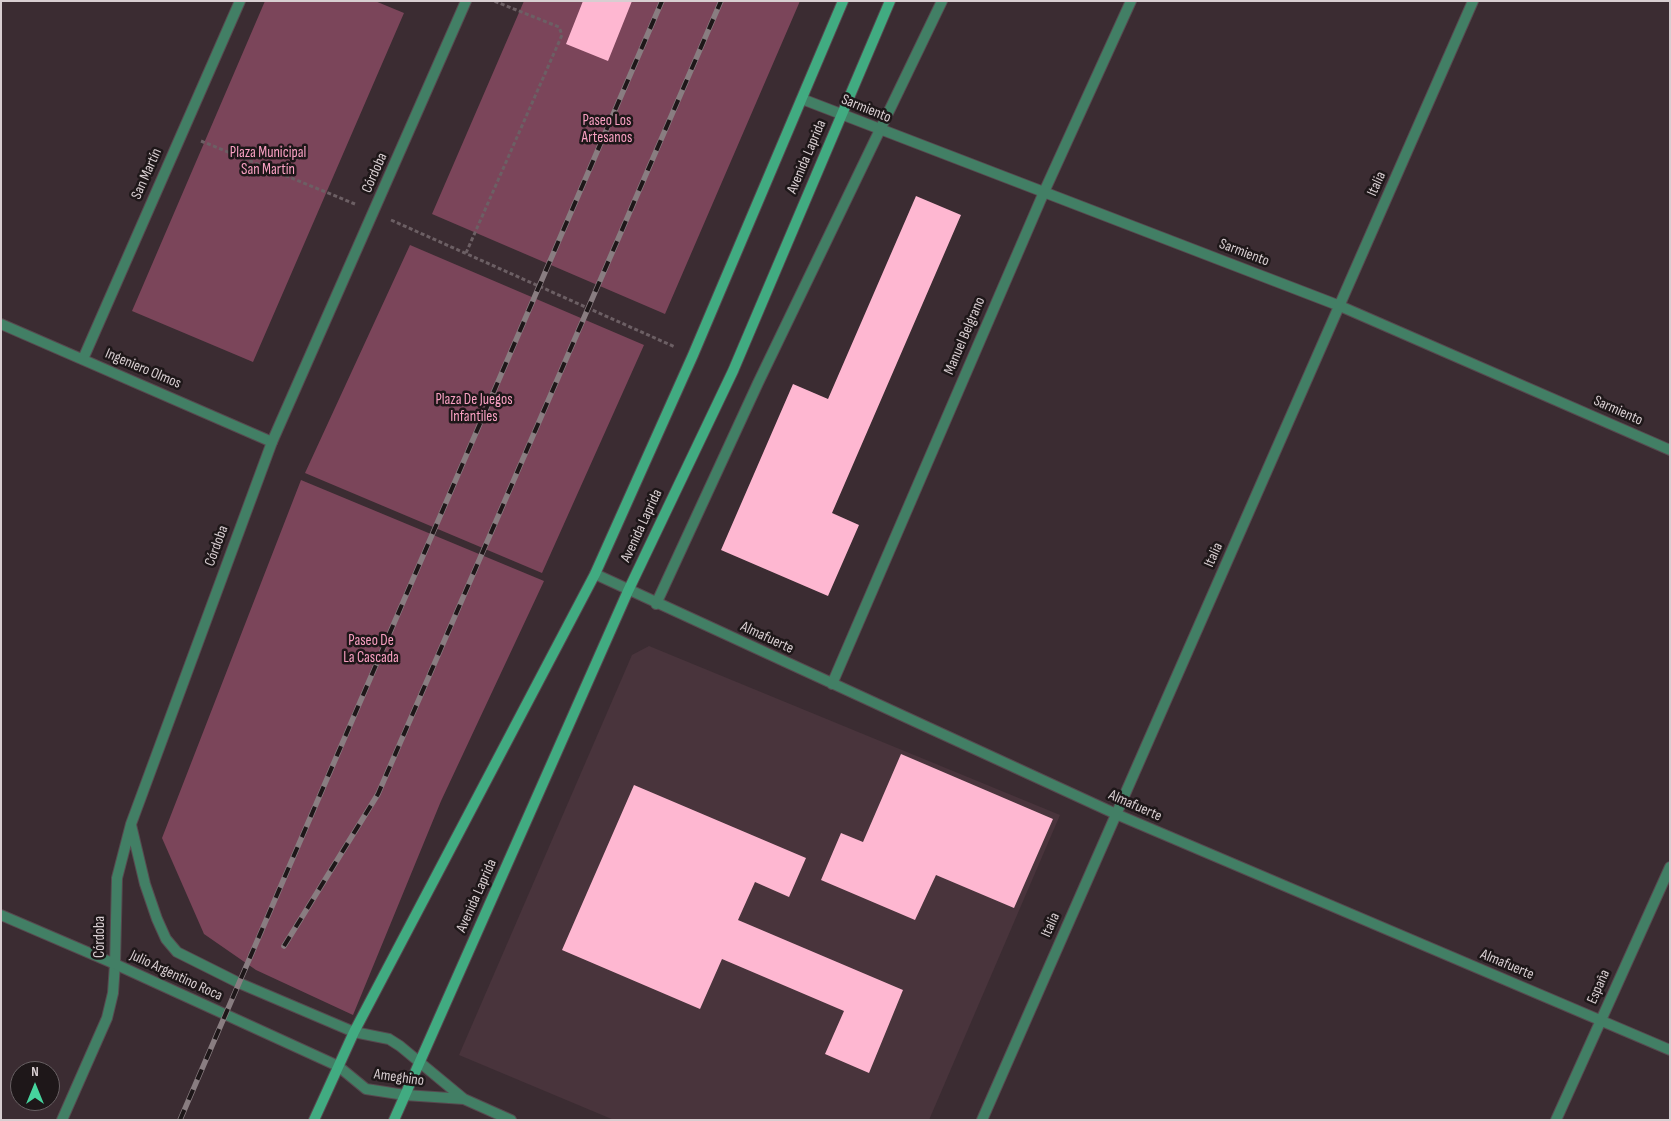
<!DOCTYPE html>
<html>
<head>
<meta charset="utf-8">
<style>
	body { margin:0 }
	#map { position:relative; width:1671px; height:1121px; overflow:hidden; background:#3b2c32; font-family:"Sofia Sans Condensed",sans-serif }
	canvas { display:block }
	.frame { position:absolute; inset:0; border:2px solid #d8ced1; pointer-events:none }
	.north { position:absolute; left:10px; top:1061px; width:50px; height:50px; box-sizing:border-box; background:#1e1719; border:1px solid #686063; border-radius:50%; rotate:0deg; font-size:14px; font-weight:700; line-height:20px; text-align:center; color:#d8ced1 }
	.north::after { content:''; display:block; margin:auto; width:18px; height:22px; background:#46d49e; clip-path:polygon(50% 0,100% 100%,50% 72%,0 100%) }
</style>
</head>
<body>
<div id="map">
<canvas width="1671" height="1121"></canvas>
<div class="frame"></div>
<div class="north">N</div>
</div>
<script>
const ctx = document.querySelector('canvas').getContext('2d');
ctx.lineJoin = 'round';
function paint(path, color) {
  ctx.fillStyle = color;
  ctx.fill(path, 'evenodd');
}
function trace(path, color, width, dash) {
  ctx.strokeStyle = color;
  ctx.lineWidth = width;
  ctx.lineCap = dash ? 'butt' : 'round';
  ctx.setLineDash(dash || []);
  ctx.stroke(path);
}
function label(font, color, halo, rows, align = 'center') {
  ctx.font = font + ' "Sofia Sans Condensed",sans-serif';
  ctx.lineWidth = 5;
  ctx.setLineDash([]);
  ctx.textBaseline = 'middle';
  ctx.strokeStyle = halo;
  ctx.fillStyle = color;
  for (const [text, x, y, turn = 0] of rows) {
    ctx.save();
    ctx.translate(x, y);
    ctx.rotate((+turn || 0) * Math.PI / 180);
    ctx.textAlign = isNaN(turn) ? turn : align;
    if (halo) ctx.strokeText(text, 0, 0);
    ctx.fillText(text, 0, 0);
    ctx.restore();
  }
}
paint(new Path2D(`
	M649,646L1060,815L929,1120H614L459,1055L632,655Z`), '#49343c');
paint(new Path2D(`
	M265,1H375L404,13L253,362L132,311Z
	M524,1H800L665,314L432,214Z
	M410,245L644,345L542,573L305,473Z
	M301,480L544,581L441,801L353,1015L256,970L204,934L162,838Z`), '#7b455a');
paint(new Path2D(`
	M583,1H632L608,61L566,44Z
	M916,196L961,215L832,513L859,525L828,596L721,550L793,384L828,399Z
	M901,754L1053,819L1014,908L936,875L915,920L821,880L841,833L863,842Z
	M634,785L806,858L789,897L755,882L738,920L903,990L869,1073L825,1054L844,1011L722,959L700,1009L562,950Z`), '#feb7d1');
const minor = new Path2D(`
	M802,99L1340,306L1670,450
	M1,324L272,442
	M83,359L240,1
	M595,574L1116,814L1670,1050
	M656,604L758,383L942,1
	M832,684L1044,192L1131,1
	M62,1120L107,1018L113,993L115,964
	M982,1120L1473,1
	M1556,1120L1670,867`);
const tertiary = new Path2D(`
	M131,825L145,884L157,919L166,939L177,952L239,983L354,1032L389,1039L400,1046L464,1099L511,1120
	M1,915L115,964L338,1066L366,1089L405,1095L464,1099
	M115,964L117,878L131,824L272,442L466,1`);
const secondary = new Path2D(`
	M314,1120L354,1032L595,574L693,355L843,1
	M394,1120L628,591L733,371L890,1`);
trace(minor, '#57494f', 12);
trace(tertiary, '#57494f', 12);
trace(secondary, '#57494f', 12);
trace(new Path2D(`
	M201,141L355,204
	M391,220L675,347
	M466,253L562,35L559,27L494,1`), '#6c5f64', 3, [4, 2.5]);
trace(minor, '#427f65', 10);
trace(tertiary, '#427f65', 10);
trace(secondary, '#41ab81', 10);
const rail = new Path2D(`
	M284,946L378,794L721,1
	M180,1120L662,1`);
trace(rail, '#897d81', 5.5);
trace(rail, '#1e1719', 4, [11]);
label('15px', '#d8ced1', '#1e1719', [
	["Sarmiento",866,109,22],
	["Avenida Laprida",807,157,-67],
	["Córdoba",375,173,-66],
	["San Martín",147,174,-66],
	["Italia",1377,184,-66],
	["Sarmiento",1244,253,21],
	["Manuel Belgrano",965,336,-67],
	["Ingeniero Olmos",143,369,23],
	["Sarmiento",1618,411,24],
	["Avenida Laprida",642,526,-65],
	["Córdoba",217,546,-70],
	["Italia",1214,555,-66],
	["Almafuerte",767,638,25],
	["Almafuerte",1135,806,24],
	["Avenida Laprida",477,896,-66],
	["Italia",1051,925,-66],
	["Córdoba",100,937,-90],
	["Almafuerte",1507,965,23],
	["Julio Argentino Roca",176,976,25],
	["España",1599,987,-66],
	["Ameghino",399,1078,8]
]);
label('15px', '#f9a0c2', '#1e1719', [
	["Paseo Los",607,121],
	["Artesanos",607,138],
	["Plaza Municipal",268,153],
	["San Martín",268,170],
	["Plaza De Juegos",474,400],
	["Infantiles",474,417],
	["Paseo De",371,641],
	["La Cascada",371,658]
]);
</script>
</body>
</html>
